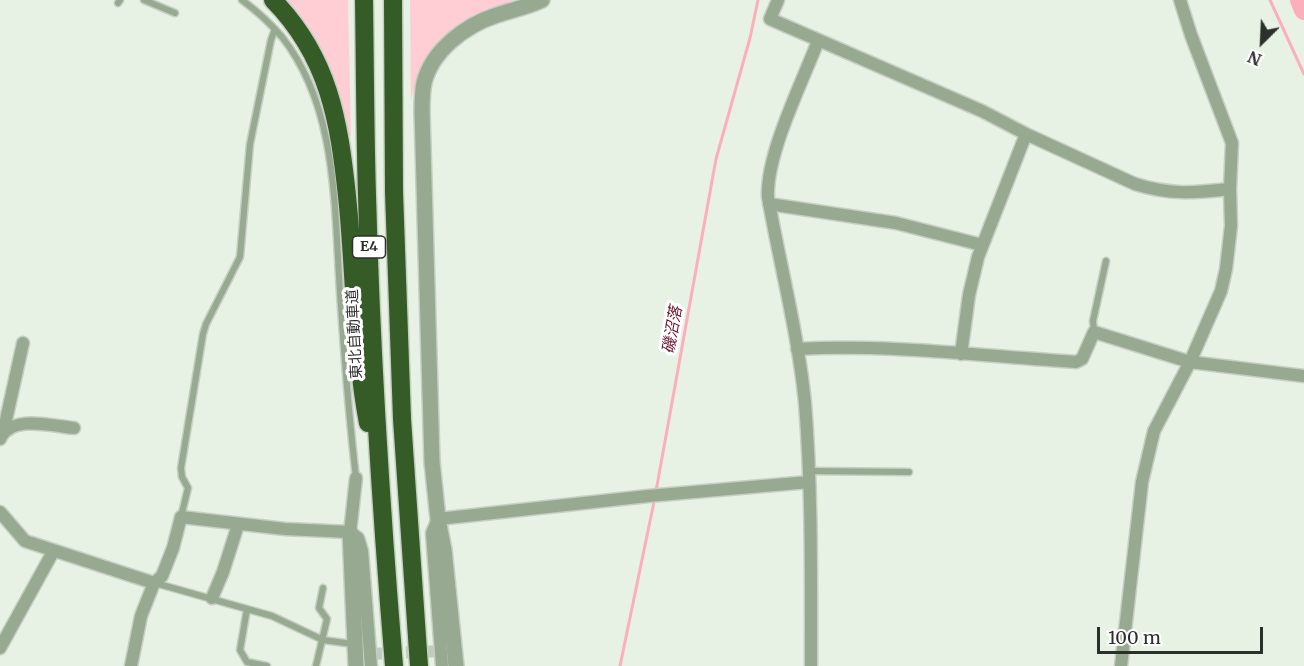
<!DOCTYPE html>
<html>
<head>
<meta charset="utf-8">
<style>
	body { margin:0 }
	#map { position:relative; width:1304px; height:666px; overflow:hidden; background:#e7f2e4; font-family:Merriweather,serif }
	canvas { display:block }
	.north { position:absolute; left:1232px; top:12px; width:60px; height:60px; -webkit-text-stroke:4px #fff; paint-order:stroke; rotate:204deg; font-size:16px; font-weight:700; line-height:24px; text-align:center; color:#2c302b }
	.north::after { content:''; display:block; margin:auto; width:21px; height:27px; background:#2c302b; clip-path:polygon(50% 0,100% 100%,50% 72%,0 100%) }
	.scale { position:absolute; left:1097px; top:627px; width:166px; height:27px; box-sizing:border-box; border:3px solid #2c302b; border-top:0; padding-left:8px; font-size:18px; line-height:21px; white-space:nowrap; color:#2c302b; -webkit-text-stroke:4px #fff; paint-order:stroke }
</style>
</head>
<body>
<div id="map">
<canvas width="1304" height="666"></canvas>
<div class="north">N</div>
<div class="scale">100 m</div>
</div>
<script>
const ctx = document.querySelector('canvas').getContext('2d');
ctx.lineJoin = 'round';
function paint(path, color) {
  ctx.fillStyle = color;
  ctx.fill(path, 'evenodd');
}
function trace(path, color, width, dash) {
  ctx.strokeStyle = color;
  ctx.lineWidth = width;
  ctx.lineCap = dash ? 'butt' : 'round';
  ctx.setLineDash(dash || []);
  ctx.stroke(path);
}
function label(font, color, halo, rows, align = 'center') {
  ctx.font = font + ' Merriweather,"Noto Sans JP",serif';
  ctx.lineWidth = 6;
  ctx.setLineDash([]);
  ctx.textBaseline = 'middle';
  ctx.strokeStyle = halo;
  ctx.fillStyle = color;
  for (const [text, x, y, turn = 0] of rows) {
    ctx.save();
    ctx.translate(x, y);
    ctx.rotate((+turn || 0) * Math.PI / 180);
    ctx.textAlign = isNaN(turn) ? turn : align;
    if (halo) ctx.strokeText(text, 0, 0);
    ctx.fillText(text, 0, 0);
    ctx.restore();
  }
}
paint(new Path2D(`
	M282,0H348L351,136H348Z
	M410,0H515C458,22 426,37 411,101Z`), '#ffced5');
trace(new Path2D(`
	M1270,0L1304,74
	M656,491L716,159L750,38L758,0
	M620,666L655,497`), '#fcafbb', 3);
trace(new Path2D(`
	M1300,0L1304,10`), '#fcafbb', 20);
trace(new Path2D(`
	M370,654L441,651`), '#c2cbbf', 12, [12, 6]);
const service = new Path2D(`
	M144,0L175,13
	M242,0C257,11 270,23 282,37C338,108 334,207 340,292C344,354 349,416 356,478
	M118,3L120,0
	M1094,332L1093,321L1106,261
	M809,471L909,472
	M181,517L188,488L182,477L181,468L203,334L206,324L240,257L250,144L271,40L275,29
	M155,583L272,616L323,640L353,644
	M247,609L240,650L247,662L267,666
	M316,666L327,619L319,608L323,588`);
const minor = new Path2D(`
	M778,0L770,19L982,111L1026,134L1135,184C1170,195 1194,193 1230,189
	M769,204L896,223L982,245
	M797,349C890,344 983,356 1076,362L1082,359L1094,332L1190,362L1304,376
	M961,354L969,295L978,257L1026,134
	M6,430V420L23,343
	M0,439C11,414 53,426 74,428
	M0,512L25,541L154,583
	M350,532L356,478
	M212,598L223,572L238,525
	M0,648L53,552
	M131,666L141,616L154,583L162,576L173,548L181,517L285,529L350,532L358,538L362,551L371,666
	M442,666L432,533L438,519L648,496L809,482
	M811,666C811,578 812,490 805,403C798,333 780,265 768,197C766,154 802,83 818,41
	M1121,666L1142,482L1154,431L1190,362L1221,291L1226,269L1231,226L1230,189L1232,143L1191,35L1180,0`);
const tertiary = new Path2D(`
	M350,532L356,666
	M456,666L444,550L438,519L432,462L422,112C422,102 422,92 424,83C432,50 466,25 497,15C511,10 528,7 542,0`);
const motorway = new Path2D(`
	M273,0C329,57 339,121 347,196C355,271 354,350 368,423
	M364,0C365,65 365,130 367,195C371,352 381,509 394,666
	M393,0L394,192L402,419L419,666`);
trace(service, '#c5cfc3', 9);
trace(minor, '#c5cfc3', 15);
trace(tertiary, '#c5cfc3', 18);
trace(motorway, '#c5cfc3', 21);
trace(service, '#97aa91', 6);
trace(minor, '#97aa91', 12);
trace(tertiary, '#97aa91', 15);
trace(motorway, '#355b27', 18);
for (const [x, y, w] of [
	[369,247,33]
]) {
  const box = new Path2D();
  box.roundRect(x - w / 2, y - 11, w, 22, 4.5);
  ctx.fillStyle = '#fff';
  ctx.fill(box);
  trace(box, '#2c302b', 1.5);
}
label('bold 14px', '#2c302b', null, [
	["E4",369,247]
]);
label('15px', '#2c302b', '#fff', [
	["東北自動車道",355,334,-93]
]);
label('italic 16px', '#6d152f', '#fff', [
	["磯沼落",673,330,-80]
]);
</script>
</body>
</html>
